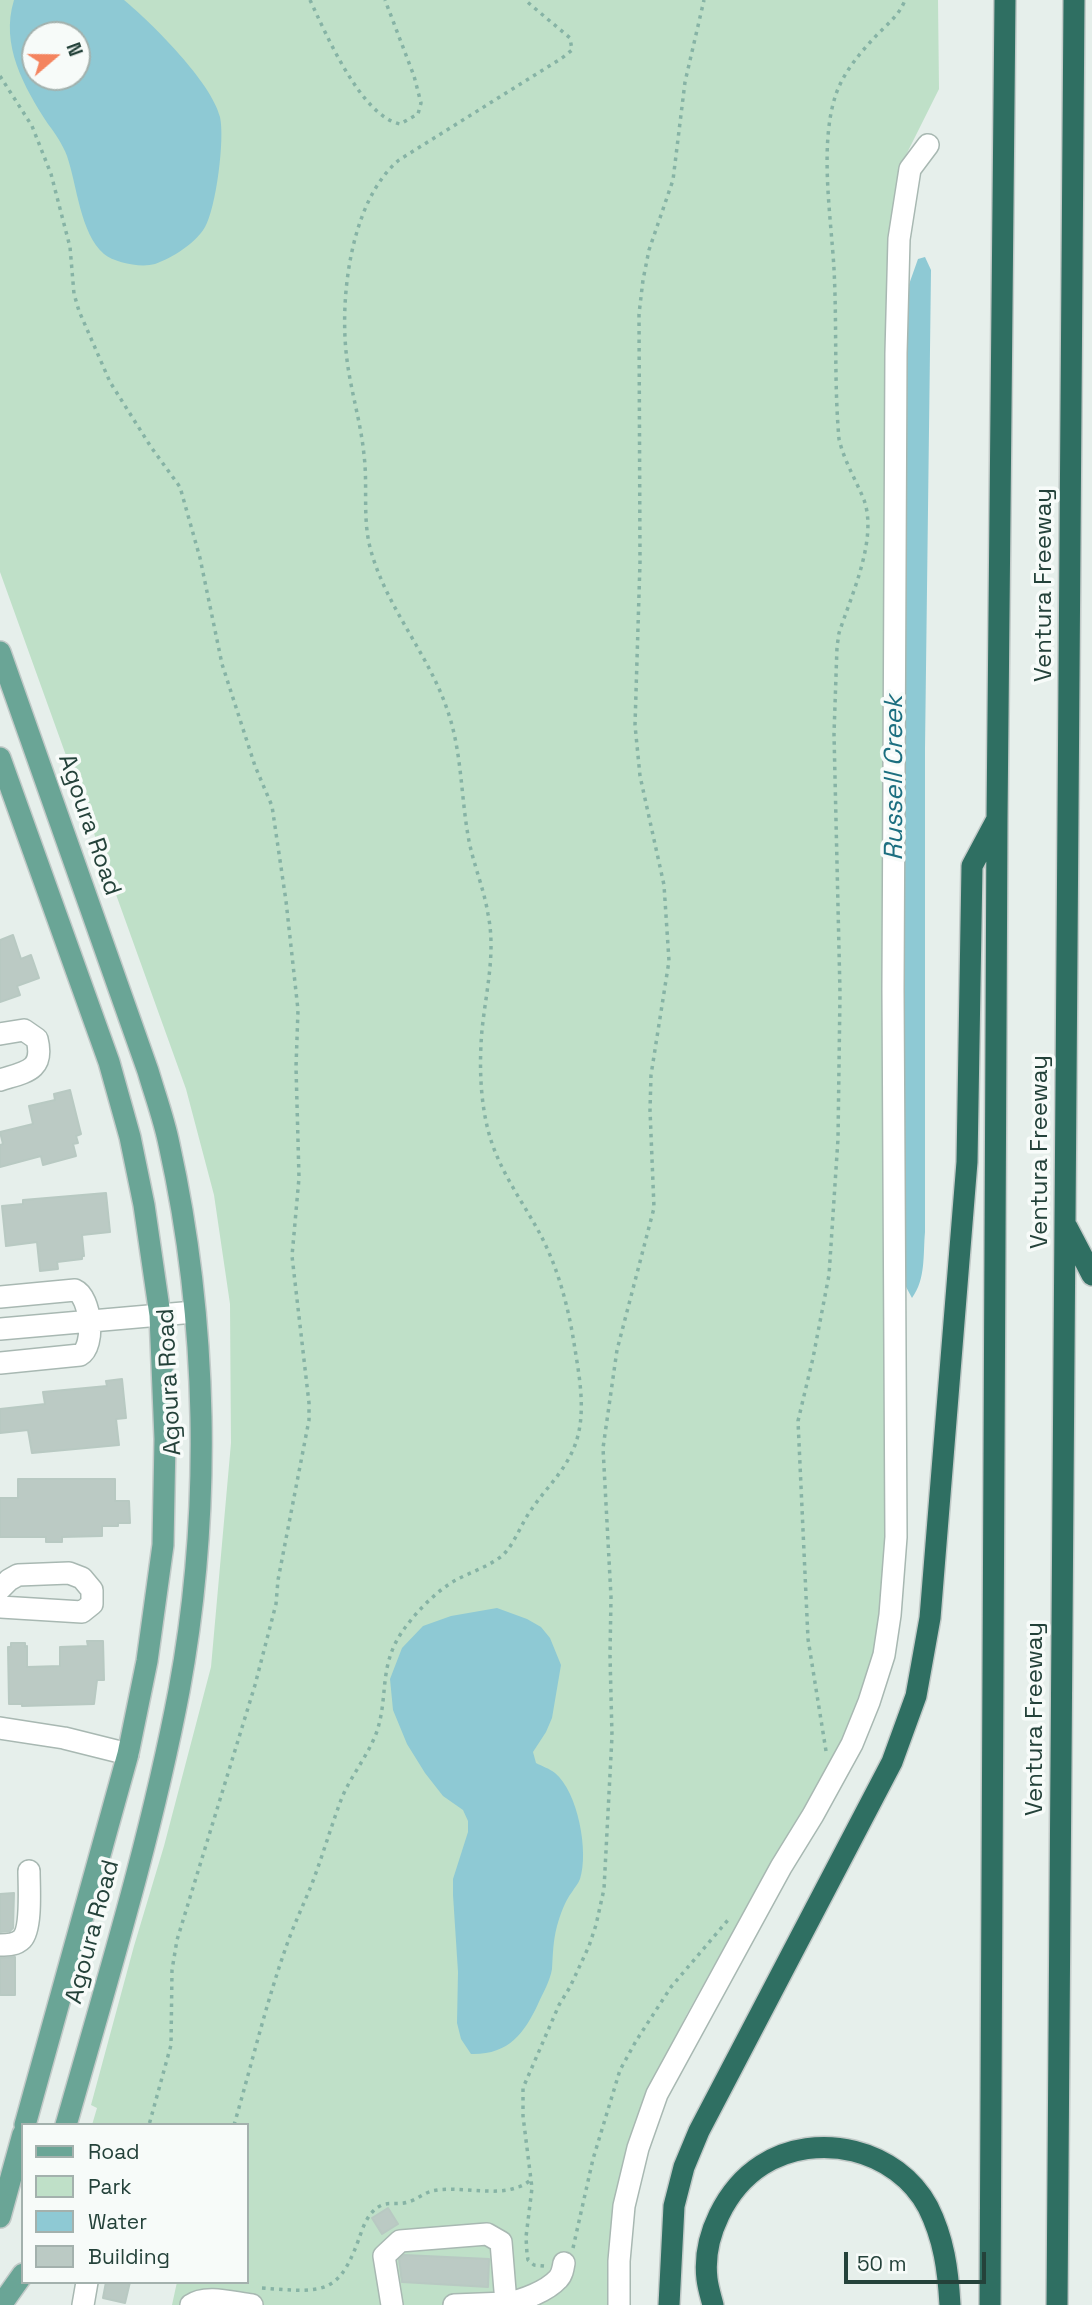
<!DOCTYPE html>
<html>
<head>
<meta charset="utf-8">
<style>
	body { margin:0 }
	#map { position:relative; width:1092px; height:2305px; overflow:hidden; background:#e6efeb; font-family:"Space Grotesk",sans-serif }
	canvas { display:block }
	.legend { position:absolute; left:21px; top:2123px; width:228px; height:161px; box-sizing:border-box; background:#f7fbf9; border:2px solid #a3b1ad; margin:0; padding:9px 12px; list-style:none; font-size:21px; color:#24423a }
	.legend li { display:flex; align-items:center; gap:14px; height:35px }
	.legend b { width:35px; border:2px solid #a3b1ad }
	.north { position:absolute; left:21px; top:21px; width:70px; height:70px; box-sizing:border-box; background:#f7fbf9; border:2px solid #a3b1ad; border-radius:50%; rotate:70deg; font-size:19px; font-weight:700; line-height:28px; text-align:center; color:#24423a }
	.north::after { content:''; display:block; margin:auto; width:24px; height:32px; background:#f4845f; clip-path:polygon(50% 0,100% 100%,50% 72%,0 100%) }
	.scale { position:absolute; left:844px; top:2252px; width:142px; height:32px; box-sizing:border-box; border:4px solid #24423a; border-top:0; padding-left:9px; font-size:21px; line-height:24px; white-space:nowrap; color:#24423a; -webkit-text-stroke:5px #f7fbf9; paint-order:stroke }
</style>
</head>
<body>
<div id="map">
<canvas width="1092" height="2305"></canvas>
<ul class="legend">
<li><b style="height:9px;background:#6aa596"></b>Road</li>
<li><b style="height:19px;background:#bfe0c8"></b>Park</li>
<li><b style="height:19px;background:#8ec9d4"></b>Water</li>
<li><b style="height:19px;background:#bbcac4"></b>Building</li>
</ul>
<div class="north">N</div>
<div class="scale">50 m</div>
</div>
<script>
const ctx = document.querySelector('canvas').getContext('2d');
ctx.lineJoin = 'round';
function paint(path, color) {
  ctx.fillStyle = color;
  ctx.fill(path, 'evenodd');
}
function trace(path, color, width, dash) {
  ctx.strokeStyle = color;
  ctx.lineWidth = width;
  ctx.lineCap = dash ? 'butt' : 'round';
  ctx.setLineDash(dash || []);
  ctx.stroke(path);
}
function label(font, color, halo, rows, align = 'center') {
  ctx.font = font + ' "Space Grotesk",sans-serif';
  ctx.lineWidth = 7;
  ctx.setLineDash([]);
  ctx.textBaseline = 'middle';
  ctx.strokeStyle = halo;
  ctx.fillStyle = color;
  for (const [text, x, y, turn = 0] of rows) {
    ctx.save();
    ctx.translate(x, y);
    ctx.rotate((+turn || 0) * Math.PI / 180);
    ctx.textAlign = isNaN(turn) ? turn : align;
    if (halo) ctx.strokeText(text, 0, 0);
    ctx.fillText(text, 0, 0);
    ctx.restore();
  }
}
paint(new Path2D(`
	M0,0H938L939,89L900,167L889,1523L879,1659L838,1759L726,1944L687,2014L650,2086L629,2140L617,2194L611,2305H172L177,2282H247V2125H92L97,2108L91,2105L134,1946L164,1846L211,1667L231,1443L230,1304L214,1195L186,1089L0,572ZM35,35H77V77H35Z`), '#bfe0c8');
paint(new Path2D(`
	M14,0H124C152,23 212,83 220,117C225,139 216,208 205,227C196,243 172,258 155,264C141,268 115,263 104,254C80,233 77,185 67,156C63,145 55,133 48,124C24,87 0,45 14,0ZM35,35H77V77H35Z
	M925,257L931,270L925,748V1232C923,1254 926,1279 912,1298L905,1285L901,1025L907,290L918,259Z
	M497,1608L527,1619L541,1627L550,1638L561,1665L552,1718L546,1732L533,1752L536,1763C542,1766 550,1769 555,1773C578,1792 589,1852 580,1879C578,1884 575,1887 572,1892C565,1901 560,1915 557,1926C553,1941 553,1954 552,1969C550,1981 543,1993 538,2004C524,2034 508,2055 471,2054L461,2039L457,2023L458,1972L453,1895V1879L468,1832V1821L463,1810L443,1796L425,1773L407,1744L393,1710L390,1679L402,1648L423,1626L451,1616Z`), '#8ec9d4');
const building = new Path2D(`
	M13,935L21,959L31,955L39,978L17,986L20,995L0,1002V940Z
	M70,1090L81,1134L76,1136L78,1143L73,1144L76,1156L43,1165L41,1156L0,1167V1145L3,1144L0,1132L33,1124L29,1106L55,1100L54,1094Z
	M106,1193L110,1232L82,1235L84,1256H82V1259L57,1262L58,1269L40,1271L37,1242L6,1246L2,1206L23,1204V1200Z
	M122,1379L126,1418L116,1419L119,1445L32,1453L28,1430L0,1433V1409L45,1404L43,1392L107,1386L106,1381Z
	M18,1479H115V1501H129L130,1523H118V1526H102V1536L62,1537V1542H46V1537H0V1498H18Z
	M87,1641H103L104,1680H97L94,1704L22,1706V1704H9L8,1647H11V1643H25V1647L27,1646V1667L60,1666V1647L88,1646Z
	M14,1893L13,1928L10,1931L0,1932V1894Z
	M15,1957V1995H0V1958Z
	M388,2208L398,2224L382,2234L372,2218Z
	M404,2255L489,2259L488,2287L402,2282L399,2259Z
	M106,2282H130L125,2303L103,2298Z`);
paint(building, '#bbcac4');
trace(building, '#b8c9c2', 2);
const minor = new Path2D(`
	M0,1034L24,1030L37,1039C45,1071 25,1072 0,1080
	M0,1297L75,1290C91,1297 96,1346 80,1355L0,1363
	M0,1329L194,1312
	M0,1589L9,1580L18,1575L69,1573L82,1578L92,1590V1604L82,1612L0,1607
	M0,1728L64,1738L128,1754
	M0,1945C8,1945 16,1945 22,1939C32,1928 29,1887 29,1871
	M506,2303C522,2301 547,2291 558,2279C562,2275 563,2269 564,2263
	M83,2305L87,2282
	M191,2305C206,2294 234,2303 252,2305
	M392,2305L384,2256L400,2241L487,2234L501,2242L506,2303L454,2305
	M619,2305V2261L624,2206L638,2148L657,2094L781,1867L813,1815L852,1744L869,1702L884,1655L890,1615L896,1537L893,989L896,353L899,239L910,169L928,145`);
const major = new Path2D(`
	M0,652L148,1071C155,1095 164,1119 169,1144C208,1320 212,1513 179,1691C151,1838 107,1981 66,2125
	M0,758L109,1062L130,1137L144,1205L160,1315L165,1439L163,1545L147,1661L128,1754L25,2125
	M0,2217L23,2134
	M1,2305L23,2274`);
const highway = new Path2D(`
	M1067,1227L1092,1275
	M669,2305L674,2206L684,2167L699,2131L892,1762L916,1696L930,1618L967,1162L972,866L996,821
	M713,2305C711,2297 708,2288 707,2279C702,2237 726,2188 762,2165C817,2130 897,2149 928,2207C944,2239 948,2270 950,2305
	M990,2305L997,819L1005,0
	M1057,2305L1074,0`);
trace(minor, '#a8b8b2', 24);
trace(major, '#c2cac8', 24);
trace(highway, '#c2cac8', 24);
trace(new Path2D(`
	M310,0C326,34 361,116 400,124L418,114L421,103L414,76L385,0
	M0,76L32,126L51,174L70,247L74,294L79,311L110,382L151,447L180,487L200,558L222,664L255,766L272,806L286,901L298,1010L296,1067L299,1178L292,1256L309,1403V1420L278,1580L276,1604L255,1685L177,1940L172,1970L171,2045L149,2125
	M826,1751L808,1639L798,1421L813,1358L829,1275L838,1139L840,993L834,734L837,647L839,633C851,596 878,539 864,500C856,480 844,461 839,439C834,383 837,326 834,269C831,216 819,144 836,94C844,72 859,54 875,37C886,25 899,16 905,0
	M234,2125C251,2067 265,2007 285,1950C293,1926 304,1904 313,1881C323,1854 331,1827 341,1800C350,1777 367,1757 376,1734C389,1698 378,1667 402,1632C415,1613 436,1591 456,1580C471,1572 490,1566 503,1555C515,1543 521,1524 531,1510C543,1492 559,1477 569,1458C589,1423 580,1381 574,1343C568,1305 557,1265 539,1232C522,1201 500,1171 490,1137C480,1104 479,1064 482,1030C486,991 496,953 488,914C484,889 474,866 469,841C461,799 462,755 449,715C431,657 387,609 371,551C362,520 368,486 364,455C361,423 351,392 347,360C339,300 350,201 399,160L562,58L572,50L570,38L525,0
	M573,2248L593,2159L620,2070L636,2041L671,1987L728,1920
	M544,2266L534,2265L528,2260L527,2254L526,2237L532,2188L523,2116V2088L559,2005L570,1987L589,1946L596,1925L604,1889L612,1736L610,1655L611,1597L603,1448L617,1350L654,1208L650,1110L651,1075L669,961L664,885L640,776L635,725L640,562L639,314L643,280L649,250L673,180L685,82L704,0
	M262,2288C327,2293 340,2295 362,2230C366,2220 371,2210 382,2205C390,2202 399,2205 408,2202C416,2200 424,2193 432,2191C458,2185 494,2197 518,2187C523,2186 528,2182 532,2179`), '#86b3a5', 3.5, [3.5, 5]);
trace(minor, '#fff', 21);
trace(major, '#6aa596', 21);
trace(highway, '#2f6f62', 21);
label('24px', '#24423a', '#f7fbf9', [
	["Ventura Freeway",1044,585,-90],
	["Agoura Road",89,825,71],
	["Ventura Freeway",1040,1152,-90],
	["Agoura Road",170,1382,-93],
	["Ventura Freeway",1035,1719,-90],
	["Agoura Road",93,1932,-75]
]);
label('italic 26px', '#1c6f80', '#f7fbf9', [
	["Russell Creek",895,778,-90]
]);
</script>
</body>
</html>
